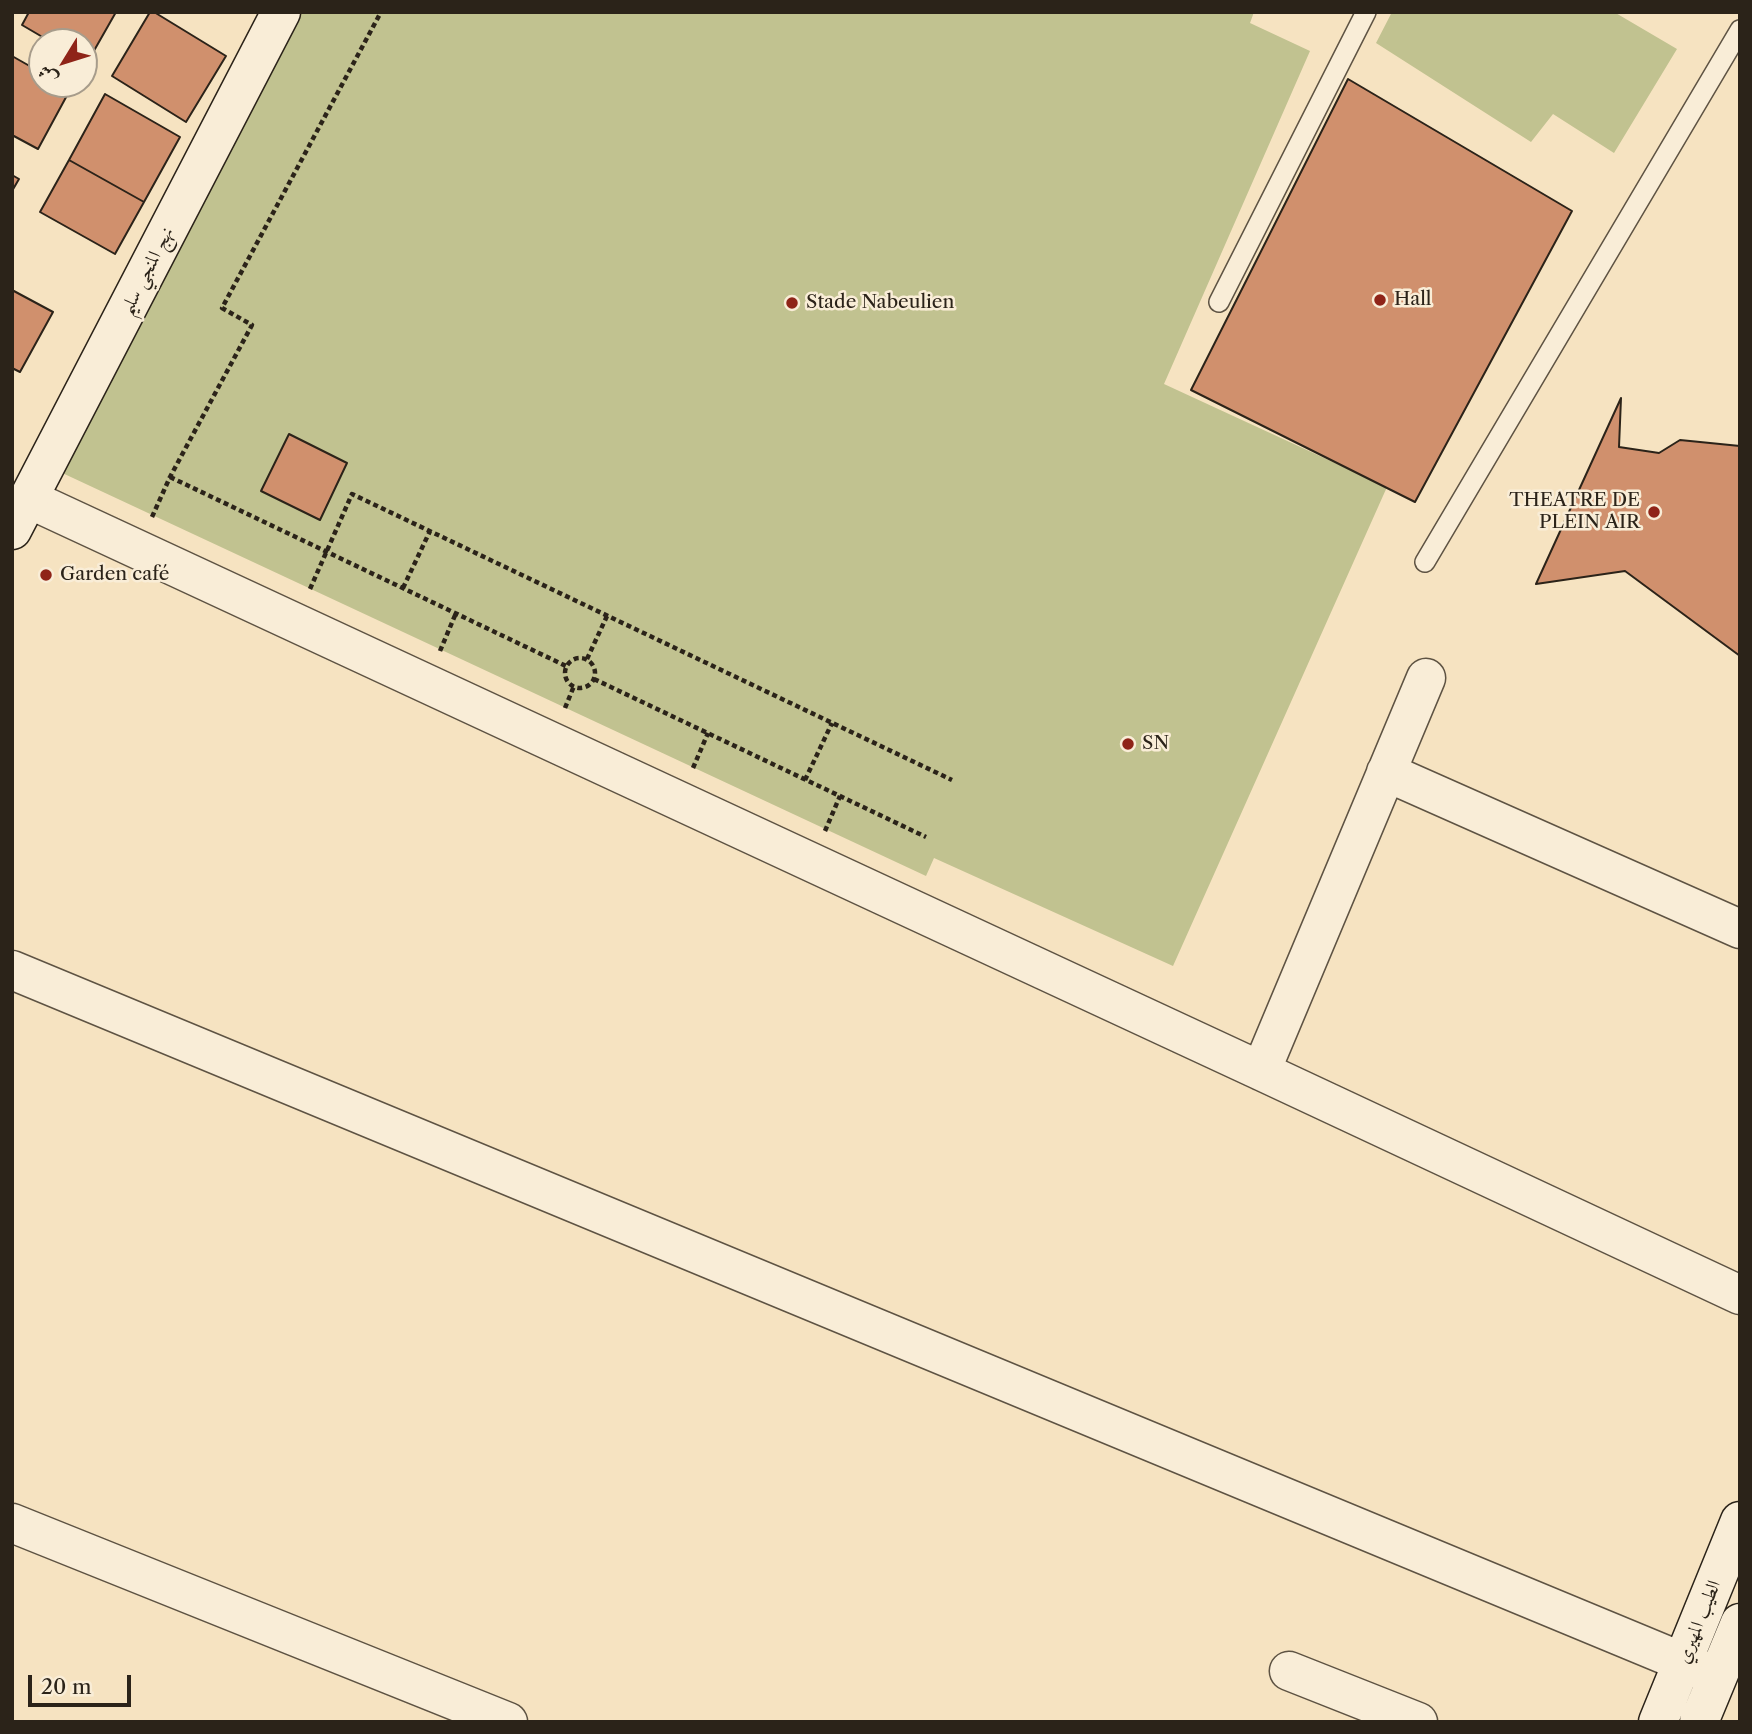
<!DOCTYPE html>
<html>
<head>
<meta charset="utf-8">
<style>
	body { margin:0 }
	#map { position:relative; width:1752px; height:1734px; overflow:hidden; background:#f6e3c1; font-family:"Libre Caslon Text",Amiri,serif }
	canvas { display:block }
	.frame { position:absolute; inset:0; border:14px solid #2b2319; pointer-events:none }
	.north { position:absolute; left:28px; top:28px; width:70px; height:70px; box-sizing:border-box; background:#f9edd7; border:2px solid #a79c8b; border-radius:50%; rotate:232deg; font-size:19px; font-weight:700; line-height:28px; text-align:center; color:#2b2319 }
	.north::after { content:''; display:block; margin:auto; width:24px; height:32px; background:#8f2418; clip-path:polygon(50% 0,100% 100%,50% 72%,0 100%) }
	.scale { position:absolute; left:28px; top:1675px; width:103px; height:32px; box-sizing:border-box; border:4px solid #2b2319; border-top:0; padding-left:9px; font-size:21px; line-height:24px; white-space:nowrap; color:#2b2319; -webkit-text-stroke:5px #f9edd7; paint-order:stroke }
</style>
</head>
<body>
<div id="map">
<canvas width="1752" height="1734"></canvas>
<div class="frame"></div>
<div class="north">ش</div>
<div class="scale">20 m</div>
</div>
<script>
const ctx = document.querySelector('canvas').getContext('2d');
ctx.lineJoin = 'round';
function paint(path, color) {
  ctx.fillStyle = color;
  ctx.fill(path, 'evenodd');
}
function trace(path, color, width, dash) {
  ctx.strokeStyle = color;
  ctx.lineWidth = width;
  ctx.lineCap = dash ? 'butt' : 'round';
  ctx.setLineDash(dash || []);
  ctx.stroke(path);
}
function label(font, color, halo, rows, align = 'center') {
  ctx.font = font + ' "Libre Caslon Text",Amiri,serif';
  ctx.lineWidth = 5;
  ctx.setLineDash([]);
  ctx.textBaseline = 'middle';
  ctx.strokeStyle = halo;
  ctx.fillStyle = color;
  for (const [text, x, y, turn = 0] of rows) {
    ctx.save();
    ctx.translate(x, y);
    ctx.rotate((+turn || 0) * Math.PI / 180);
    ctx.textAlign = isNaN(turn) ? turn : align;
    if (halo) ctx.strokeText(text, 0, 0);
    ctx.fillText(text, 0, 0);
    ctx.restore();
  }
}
paint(new Path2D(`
	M301,12H1254L1250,23L1310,51L1164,384L1387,487L1173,966L934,858L926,876L58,471Z
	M1392,12H1614L1677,49L1614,153L1553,114L1531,142L1376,43Z`), '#c1c290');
const building = new Path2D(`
	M29,12H116L87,63L84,61V42H51L22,25Z
	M150,12H154L226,56L186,122L112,76Z
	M12,56L42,73V84H63L71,88L38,149L12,135Z
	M1348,79L1572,211L1415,502L1191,390Z
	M105,94L180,137L144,202L69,160Z
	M69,160L144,202L115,254L40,212Z
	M12,175L19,179L12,191Z
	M12,290L53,312L20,372L12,368Z
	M1621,398L1619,447L1659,453L1680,440L1740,446V656L1625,571L1536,584Z
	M289,434L347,463L320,520L261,491Z`);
paint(building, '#d0906d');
trace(building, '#2b2319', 2);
const lane = new Path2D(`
	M1219,302L1366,12
	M1425,562L1740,30`);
const street = new Path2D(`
	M29,499L1261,1071L1740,1295
	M1386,772L1740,929
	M12,970L1714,1675
	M1261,1071L1426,678
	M12,1523L508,1722
	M1289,1671L1418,1722`);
const secondary = new Path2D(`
	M12,530L281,12
	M1658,1722L1740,1521
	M1699,1722L1740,1623`);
trace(lane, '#5e5343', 22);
trace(street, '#5e5343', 41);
trace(secondary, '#2b2319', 41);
trace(new Path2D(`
	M170,477L566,666
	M152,517L170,477L252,325L222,308L381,12
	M403,588L430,531
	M310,589L352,494L952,780
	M440,651L456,613
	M565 673a15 15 0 1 1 30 0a15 15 0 1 1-30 0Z
	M587,659L607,616
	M594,679L926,837
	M565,708L574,686
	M693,768L708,733
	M805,780L832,723
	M825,831L840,796`), '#2b2319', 4.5, [5, 3.5]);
trace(lane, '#f9edd7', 19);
trace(street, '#f9edd7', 38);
trace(secondary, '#f9edd7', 38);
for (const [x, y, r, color] of [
	[1380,300,7,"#8f2418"],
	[792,303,7,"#8f2418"],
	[1654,512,7,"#8f2418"],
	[46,575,7,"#8f2418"],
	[1128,744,7,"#8f2418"]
]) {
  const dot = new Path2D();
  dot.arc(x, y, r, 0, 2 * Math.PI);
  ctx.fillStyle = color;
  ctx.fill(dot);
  trace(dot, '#f9edd7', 2.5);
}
label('19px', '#2b2319', '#f9edd7', [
	["نهج المنجي سليم",147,271,-63],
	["الطيب المهيري",1699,1622,-68]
]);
label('19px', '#2b2319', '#f9edd7', [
	["Hall",1394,300],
	["Stade Nabeulien",806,303],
	["THEATRE DE",1640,501,"right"],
	["PLEIN AIR",1640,523,"right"],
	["Garden café",60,575],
	["SN",1142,744]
], 'left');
</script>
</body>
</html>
